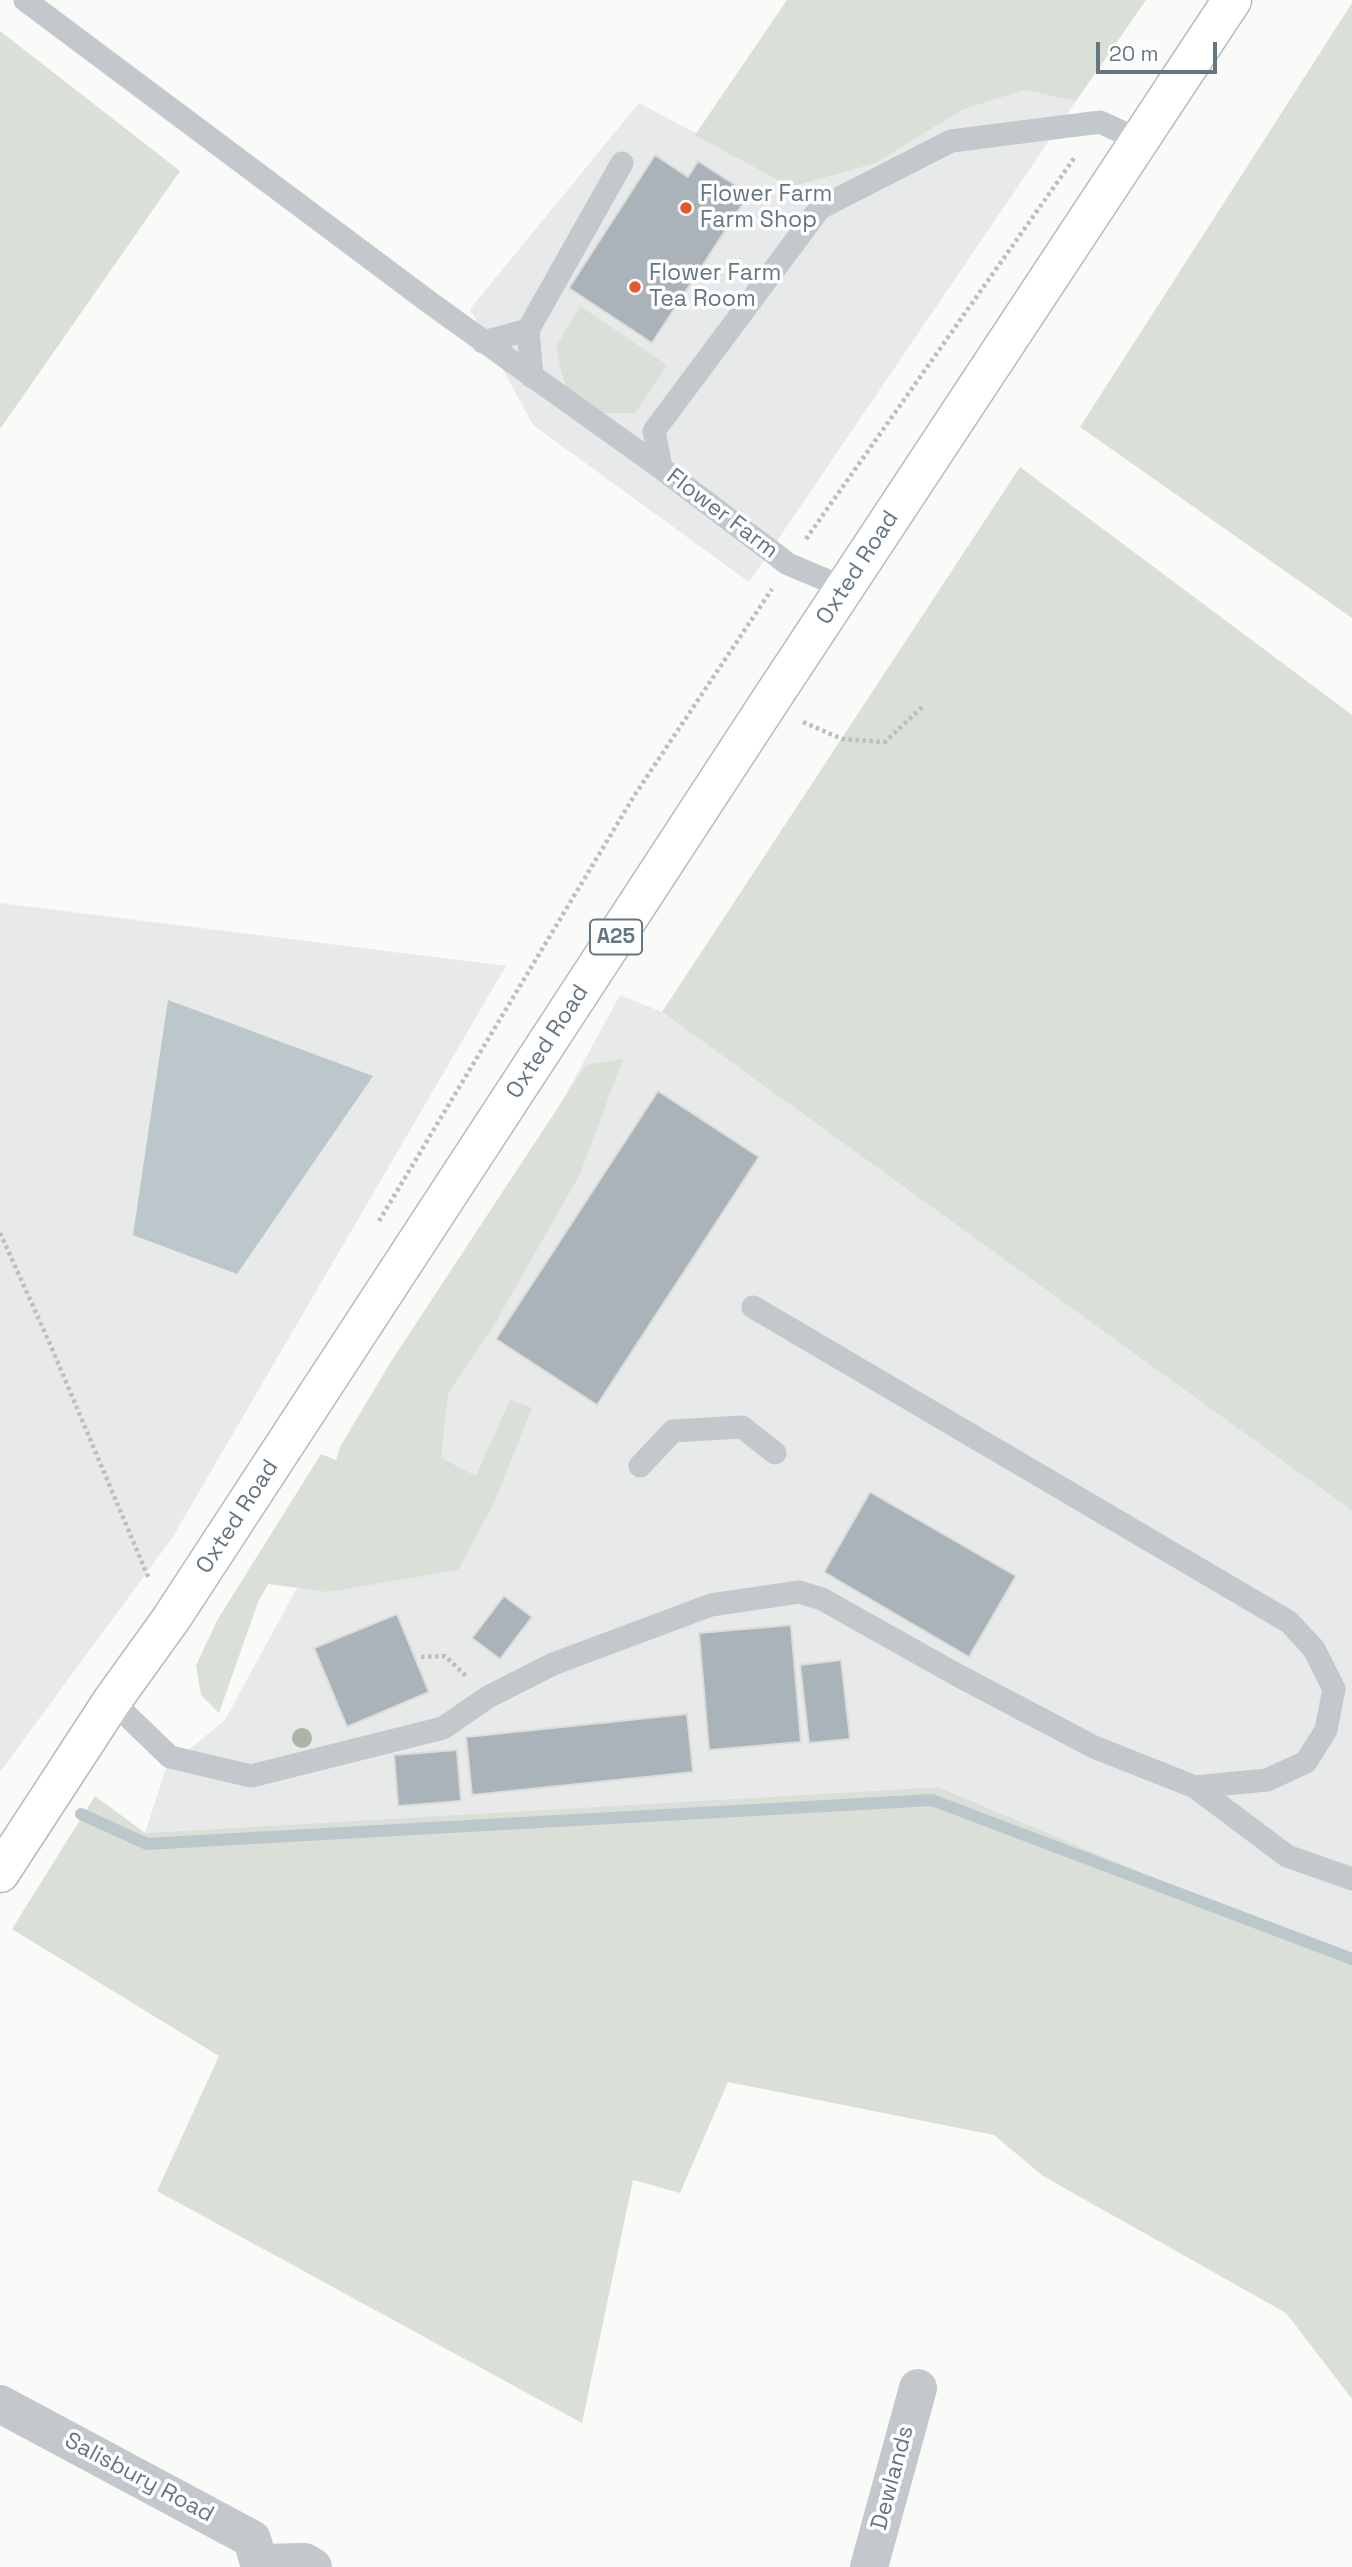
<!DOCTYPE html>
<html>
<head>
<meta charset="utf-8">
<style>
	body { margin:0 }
	#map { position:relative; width:1352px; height:2567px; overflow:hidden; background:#fafaf8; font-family:"Space Grotesk",sans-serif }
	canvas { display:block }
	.scale { position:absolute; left:1096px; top:42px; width:121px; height:32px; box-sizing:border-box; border:4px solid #657683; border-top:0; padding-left:9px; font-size:21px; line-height:24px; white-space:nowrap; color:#657683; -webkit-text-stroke:5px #fff; paint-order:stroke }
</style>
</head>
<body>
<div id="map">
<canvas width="1352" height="2567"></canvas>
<div class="scale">20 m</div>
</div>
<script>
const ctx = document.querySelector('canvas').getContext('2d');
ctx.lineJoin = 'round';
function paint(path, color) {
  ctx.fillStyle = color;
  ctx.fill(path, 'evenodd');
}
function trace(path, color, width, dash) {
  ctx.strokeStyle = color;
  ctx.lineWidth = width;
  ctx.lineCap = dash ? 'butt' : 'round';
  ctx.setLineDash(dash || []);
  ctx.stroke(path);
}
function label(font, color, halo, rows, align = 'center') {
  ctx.font = font + ' "Space Grotesk",sans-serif';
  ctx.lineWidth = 7;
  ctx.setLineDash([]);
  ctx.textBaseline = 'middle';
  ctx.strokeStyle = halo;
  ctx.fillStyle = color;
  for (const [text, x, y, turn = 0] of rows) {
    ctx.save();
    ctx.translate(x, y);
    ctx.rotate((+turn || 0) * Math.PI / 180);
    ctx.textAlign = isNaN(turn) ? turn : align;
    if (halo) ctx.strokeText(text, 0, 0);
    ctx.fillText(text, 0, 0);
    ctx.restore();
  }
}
paint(new Path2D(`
	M1024,90L1076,101L749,582L533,425L470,309L639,103L795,186L874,164L962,110Z
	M0,903L506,966L172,1538L0,1772Z
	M620,995L662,1012L1352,1511V1961L938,1787L145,1833L166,1768L225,1720Z`), '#e8e9e9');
paint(new Path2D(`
	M787,0H1146L1076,101L1024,90L962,110L874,164L791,187L695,135Z
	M1352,3V618L1080,427Z
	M0,31L180,171L0,429Z
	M580,306L667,365L635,413H595L571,396L563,379L556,347Z
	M1020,467L1352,715V1511L662,1012Z
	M623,1059L580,1174L494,1325L448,1393L441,1458L476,1476L510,1400L532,1408L495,1501L458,1570L328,1592L268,1584L258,1602L219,1713L201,1695L196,1665L218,1619L321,1454L336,1460L340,1447L390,1363L586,1065Z
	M938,1787L1352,1961V2399L1286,2313L1043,2176L994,2135L728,2082L680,2193L633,2180L582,2423L157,2191L219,2056L12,1929L95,1796L145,1833Z`), '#dadfd7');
paint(new Path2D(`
	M168,1000L373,1076L237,1274L133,1235Z`), '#bbc7cb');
trace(new Path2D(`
	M81,1814L147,1844L932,1800L1352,1959`), '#bbc7cb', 12);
const building = new Path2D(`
	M655,155L688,177L698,161L749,194L652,343L569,288Z
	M658,1091L759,1157L597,1405L496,1339Z
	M870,1492L1016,1576L969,1657L824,1572Z
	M504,1596L532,1617L500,1659L472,1638Z
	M397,1614L429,1692L347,1727L314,1648Z
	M791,1625L801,1742L709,1750L699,1633Z
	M841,1660L850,1739L809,1743L800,1665Z
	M687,1714L693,1772L472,1795L466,1737Z
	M457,1750L461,1801L398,1806L394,1755Z`);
paint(building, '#aab3b9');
trace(building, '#dcdcda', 2);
const primary = new Path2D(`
	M0,1873L112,1701L171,1619L766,707L1232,0`);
trace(primary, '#b5babe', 41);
trace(new Path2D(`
	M806,539L1075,157
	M803,722L842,739L885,742L923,706
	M379,1221L634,796L772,589
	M0,1233L50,1344L149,1579
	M421,1657L445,1656L466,1676`), '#bbbfc2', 4.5, [3.5, 3.5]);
trace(new Path2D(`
	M25,0L433,305L661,468
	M483,342L528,330
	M532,377L528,330L622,163
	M845,588L788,564L661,468L654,431L820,208L951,141L1100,122L1139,140
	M640,1466L673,1431L742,1427L775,1453
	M112,1701L170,1757L251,1776L443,1728L488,1697L553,1664L711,1605L799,1592L822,1599L959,1676L1094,1747L1195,1787L1267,1780L1306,1762L1326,1730L1334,1689L1314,1649L1289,1622L753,1307
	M1195,1787L1287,1856L1352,1879`), '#c3c8cc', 23);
trace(new Path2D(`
	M0,2404L252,2539L260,2567
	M260,2563L305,2562L313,2567
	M869,2567L918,2388`), '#c3c8cc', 38);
trace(primary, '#fff', 38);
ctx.fillStyle = '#aab4a7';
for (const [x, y] of [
	[302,1738]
]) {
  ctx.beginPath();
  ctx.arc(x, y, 10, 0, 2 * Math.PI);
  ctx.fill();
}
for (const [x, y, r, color] of [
	[686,208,7,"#e4572e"],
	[635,287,7,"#e4572e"]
]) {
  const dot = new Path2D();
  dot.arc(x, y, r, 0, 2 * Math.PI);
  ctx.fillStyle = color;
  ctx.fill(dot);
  trace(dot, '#fff', 2.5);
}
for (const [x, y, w] of [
	[616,937,52]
]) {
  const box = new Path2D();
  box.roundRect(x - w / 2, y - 17.5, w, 35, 5);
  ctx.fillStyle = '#fff';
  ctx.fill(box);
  trace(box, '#657683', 2);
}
label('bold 21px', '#657683', null, [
	["A25",616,937]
]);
label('23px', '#657683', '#fff', [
	["Flower Farm",700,195],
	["Farm Shop",700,221],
	["Flower Farm",649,274],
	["Tea Room",649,300]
], 'left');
label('23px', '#657683', '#fff', [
	["Flower Farm",722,514,37],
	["Oxted Road",858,568,-57],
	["Oxted Road",548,1042,-57],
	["Oxted Road",238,1517,-57],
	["Salisbury Road",139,2478,28],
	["Dewlands",893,2478,-75]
]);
</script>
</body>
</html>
